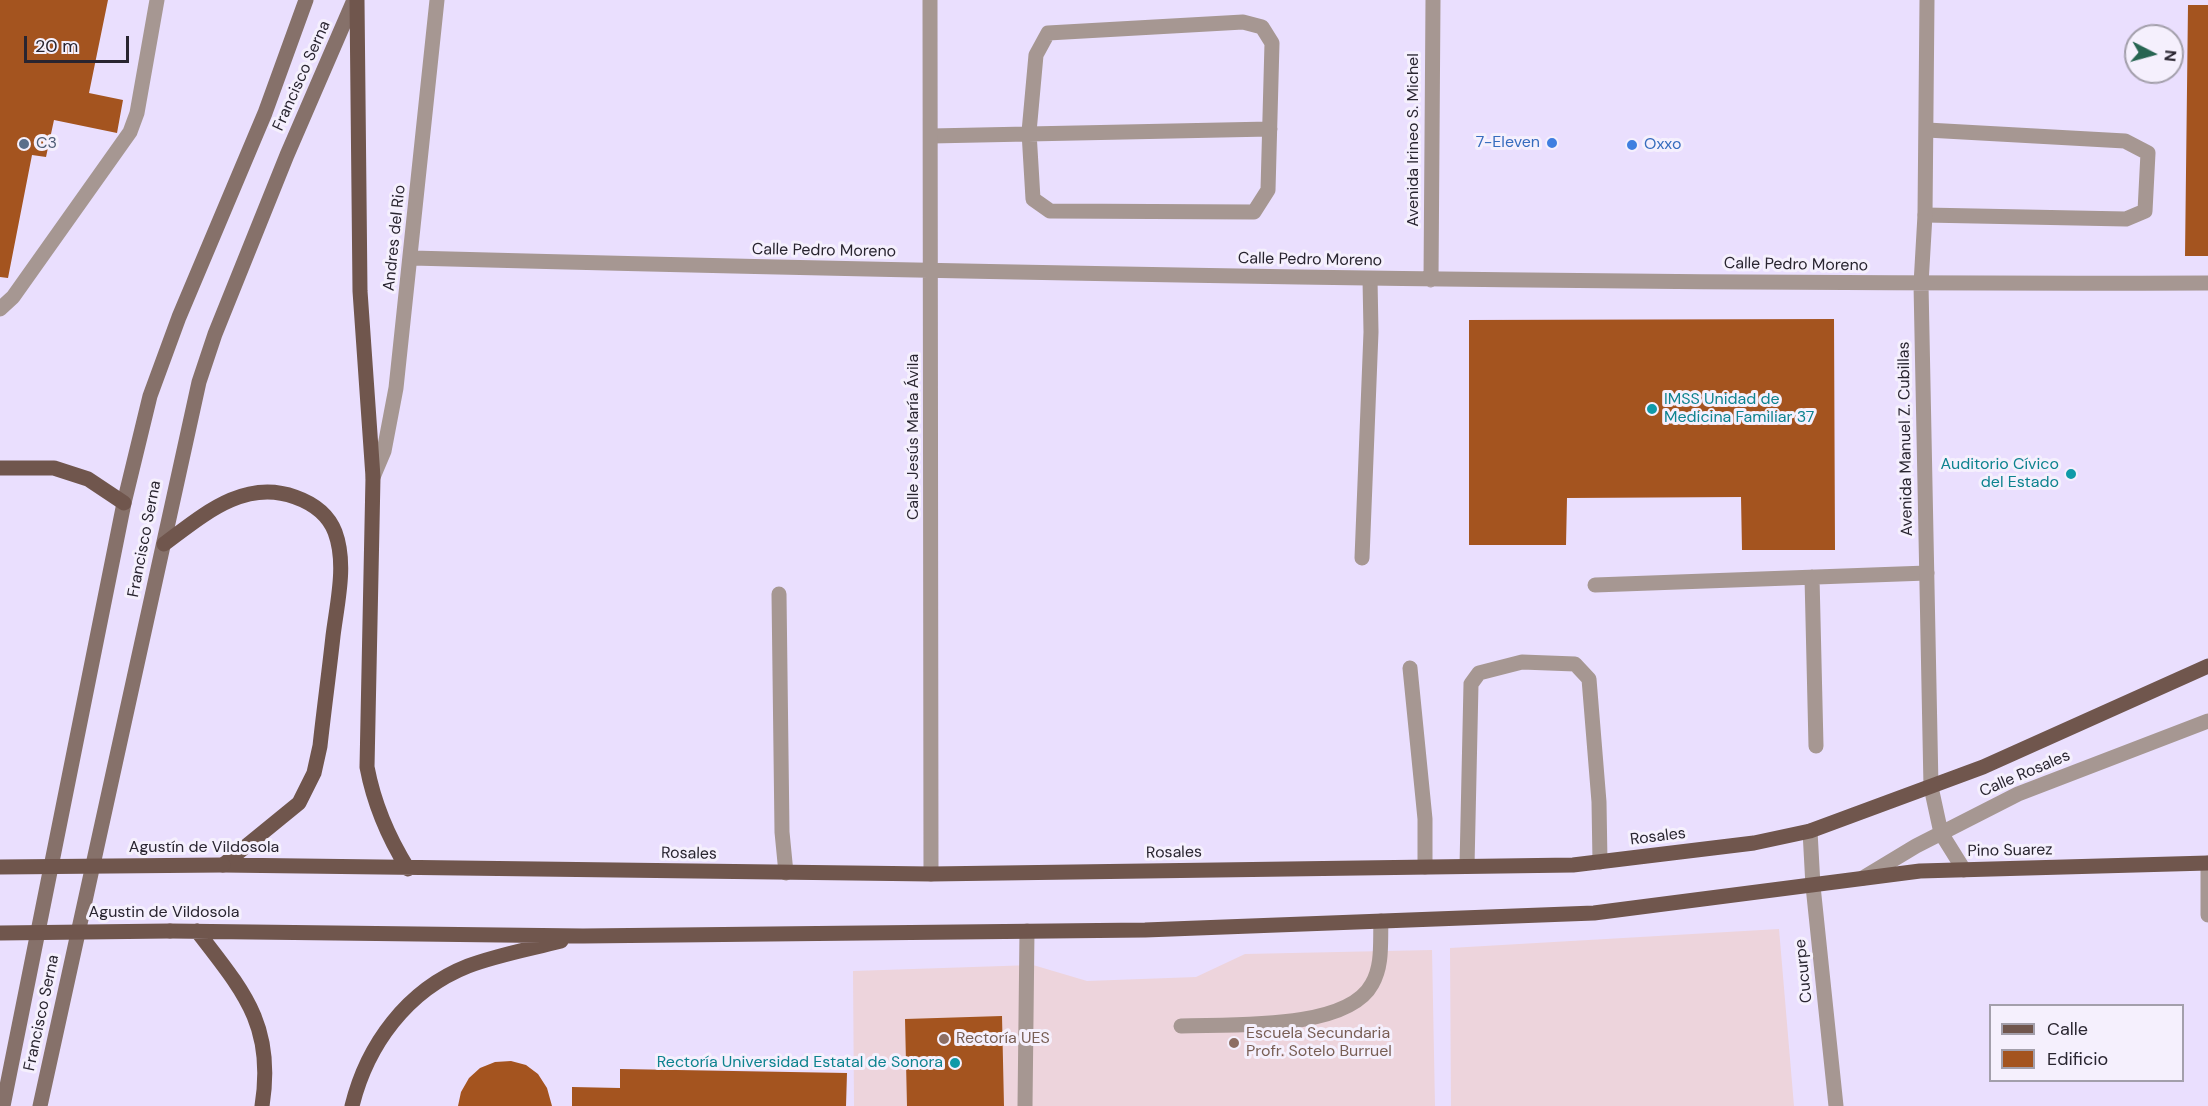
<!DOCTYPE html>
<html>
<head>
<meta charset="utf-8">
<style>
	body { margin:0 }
	#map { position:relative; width:2208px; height:1106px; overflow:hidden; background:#eadffe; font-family:"DM Sans",sans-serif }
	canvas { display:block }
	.legend { position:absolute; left:1989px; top:1004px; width:195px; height:78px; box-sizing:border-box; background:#f5f0fd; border:2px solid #a39fab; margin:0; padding:8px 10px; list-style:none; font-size:18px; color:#292530 }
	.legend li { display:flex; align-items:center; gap:12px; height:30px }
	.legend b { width:30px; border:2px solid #a39fab }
	.north { position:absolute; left:2124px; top:24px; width:60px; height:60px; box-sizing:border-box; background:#f5f0fd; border:2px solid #a39fab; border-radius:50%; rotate:96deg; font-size:16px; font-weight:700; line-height:24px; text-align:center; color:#292530 }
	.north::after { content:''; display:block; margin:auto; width:21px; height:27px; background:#276552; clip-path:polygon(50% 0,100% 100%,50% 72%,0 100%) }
	.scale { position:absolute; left:24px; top:36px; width:105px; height:27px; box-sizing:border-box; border:3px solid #292530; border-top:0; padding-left:8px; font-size:18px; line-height:21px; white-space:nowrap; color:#292530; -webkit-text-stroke:4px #f5f0fd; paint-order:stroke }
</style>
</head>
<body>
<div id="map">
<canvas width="2208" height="1106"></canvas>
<ul class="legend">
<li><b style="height:8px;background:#70564d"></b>Calle</li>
<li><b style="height:16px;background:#a4541f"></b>Edificio</li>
</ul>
<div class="north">N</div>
<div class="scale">20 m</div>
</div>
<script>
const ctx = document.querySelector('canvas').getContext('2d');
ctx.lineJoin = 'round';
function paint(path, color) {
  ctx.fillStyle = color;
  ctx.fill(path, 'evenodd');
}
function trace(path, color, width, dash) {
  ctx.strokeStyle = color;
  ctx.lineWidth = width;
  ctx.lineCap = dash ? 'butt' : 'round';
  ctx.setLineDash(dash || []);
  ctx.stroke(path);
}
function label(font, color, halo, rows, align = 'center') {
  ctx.font = font + ' "DM Sans",sans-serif';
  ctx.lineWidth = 6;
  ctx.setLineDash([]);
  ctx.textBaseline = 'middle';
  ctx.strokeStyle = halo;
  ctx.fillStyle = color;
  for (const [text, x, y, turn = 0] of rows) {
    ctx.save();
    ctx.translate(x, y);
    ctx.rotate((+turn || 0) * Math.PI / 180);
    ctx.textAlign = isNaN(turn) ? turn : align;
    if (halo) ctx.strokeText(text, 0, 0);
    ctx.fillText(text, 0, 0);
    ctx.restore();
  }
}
paint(new Path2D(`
	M1779,929L1794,1106H1451L1450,948Z
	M1432,950L1435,1106H854L853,971L1033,965L1087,981L1196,977L1245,954Z`), '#edd4dc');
paint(new Path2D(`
	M0,0H108L89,93L123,100L117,133L54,120L46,157L32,155L8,278L0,277Z
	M2188,5H2208V256H2185Z
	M1834,319L1835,550H1742L1741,497L1567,498L1566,545H1469V320Z
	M1002,1016L1004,1106H907L905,1019Z
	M511,1061L526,1065L538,1074L547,1088L552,1106H458L461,1092L469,1078L480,1068L495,1062Z
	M620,1069L847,1073L846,1106H572V1087L620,1088Z`), '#a4541f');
trace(new Path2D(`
	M1243,22L1262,27L1272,43L1268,190L1254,212L1050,211L1033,199L1029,132L1036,55L1048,33Z
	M931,136L1270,129
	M1925,215L2126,219L2145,211L2148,153L2125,141L1927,130
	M0,309L13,297L130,132L137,113L157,0
	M1362,558L1371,332L1370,279
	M1812,577L1816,746
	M1595,585L1927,573
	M779,594L782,832L786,873
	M1410,668L1425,819V867
	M1467,866L1471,684L1479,673L1522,662L1575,664L1589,679L1599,802L1600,862
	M1181,1026C1228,1024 1347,1031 1372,984C1383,965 1380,942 1381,921
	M1025,1106L1027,931`), '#a69792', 15);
trace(new Path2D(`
	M930,0L931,874
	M1927,0L1925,215L1921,284L1931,787L1941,833L1964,870
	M412,258C1010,274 1609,285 2208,283
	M1431,280L1433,0
	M373,477L384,451L396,388L437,0
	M1810,831L1813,886L1836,1106
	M2208,863V915
	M1863,878L1916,846L2018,794L2208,721`), '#a69792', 15);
trace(new Path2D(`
	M3,1106L124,503L150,396L179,317L265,113L306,0
	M40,1106L199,382L215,334L287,155L354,0`), '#86716a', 15);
trace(new Path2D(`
	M357,0L360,291L373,477L367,767C374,804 388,837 408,869
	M0,468H54L88,479L124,503
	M164,544C202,516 244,478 295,497C312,503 328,514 335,532C347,564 337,603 333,636C329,673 324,709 320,746L314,773L299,803L223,865
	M223,865L931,874L1573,865L1754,843L1810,831L1983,767L2208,666
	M170,931L583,936L1145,930L1594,913L1920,871L2208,863
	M197,931C243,991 275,1025 262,1106
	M352,1106C367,1045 407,990 468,966C497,955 530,949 561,941`), '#70564d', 15);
trace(new Path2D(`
	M0,867L223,865
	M0,933L170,931`), '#70564d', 15);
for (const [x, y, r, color] of [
	[1552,143,6,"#3f7fe0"],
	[24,144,6,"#5c6f8a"],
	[1632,145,6,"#3f7fe0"],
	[1652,409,6,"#0f9aa8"],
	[2071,474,6,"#0f9aa8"],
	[944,1039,6,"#8d6e63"],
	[1234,1043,6,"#8d6e63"],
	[955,1063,6,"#0f9aa8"]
]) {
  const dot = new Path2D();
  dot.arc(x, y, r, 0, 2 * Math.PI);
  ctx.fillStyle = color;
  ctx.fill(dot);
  trace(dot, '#f5f0fd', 2);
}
label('16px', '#292530', '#f5f0fd', [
	["Francisco Serna",302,76,-66],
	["Avenida Irineo S. Michel",1414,140,-90],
	["Andres del Rio",395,238,-84],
	["Calle Pedro Moreno",824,251,1],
	["Calle Pedro Moreno",1310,260,1],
	["Calle Pedro Moreno",1796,265,1],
	["Calle Jesús María Ávila",914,437,-90],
	["Avenida Manuel Z. Cubillas",1906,439,-91],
	["Francisco Serna",145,539,-79],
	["Calle Rosales",2025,774,-23],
	["Rosales",1658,837,-7],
	["Agustín de Vildosola",204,848],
	["Pino Suarez",2010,851,-1],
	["Rosales",1174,853,-1],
	["Rosales",689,854,1],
	["Agustin de Vildosola",164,913],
	["Cucurpe",1804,971,-96],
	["Francisco Serna",42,1013,-78]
]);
label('16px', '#366cbe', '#f5f0fd', [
	["7-Eleven",1540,143],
	["Oxxo",1644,145,"left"]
], 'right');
label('16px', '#4e5e75', '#f5f0fd', [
	["C3",36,144]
], 'left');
label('16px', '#0d838f', '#f5f0fd', [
	["IMSS Unidad de",1664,400,"left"],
	["Medicina Familiar 37",1664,418,"left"],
	["Auditorio Cívico",2059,465],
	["del Estado",2059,483],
	["Rectoría Universidad Estatal de Sonora",943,1063]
], 'right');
label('16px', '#785e54', '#f5f0fd', [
	["Escuela Secundaria",1246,1034],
	["Profr. Sotelo Burruel",1246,1052],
	["Rectoría UES",956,1039]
], 'left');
</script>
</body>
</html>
